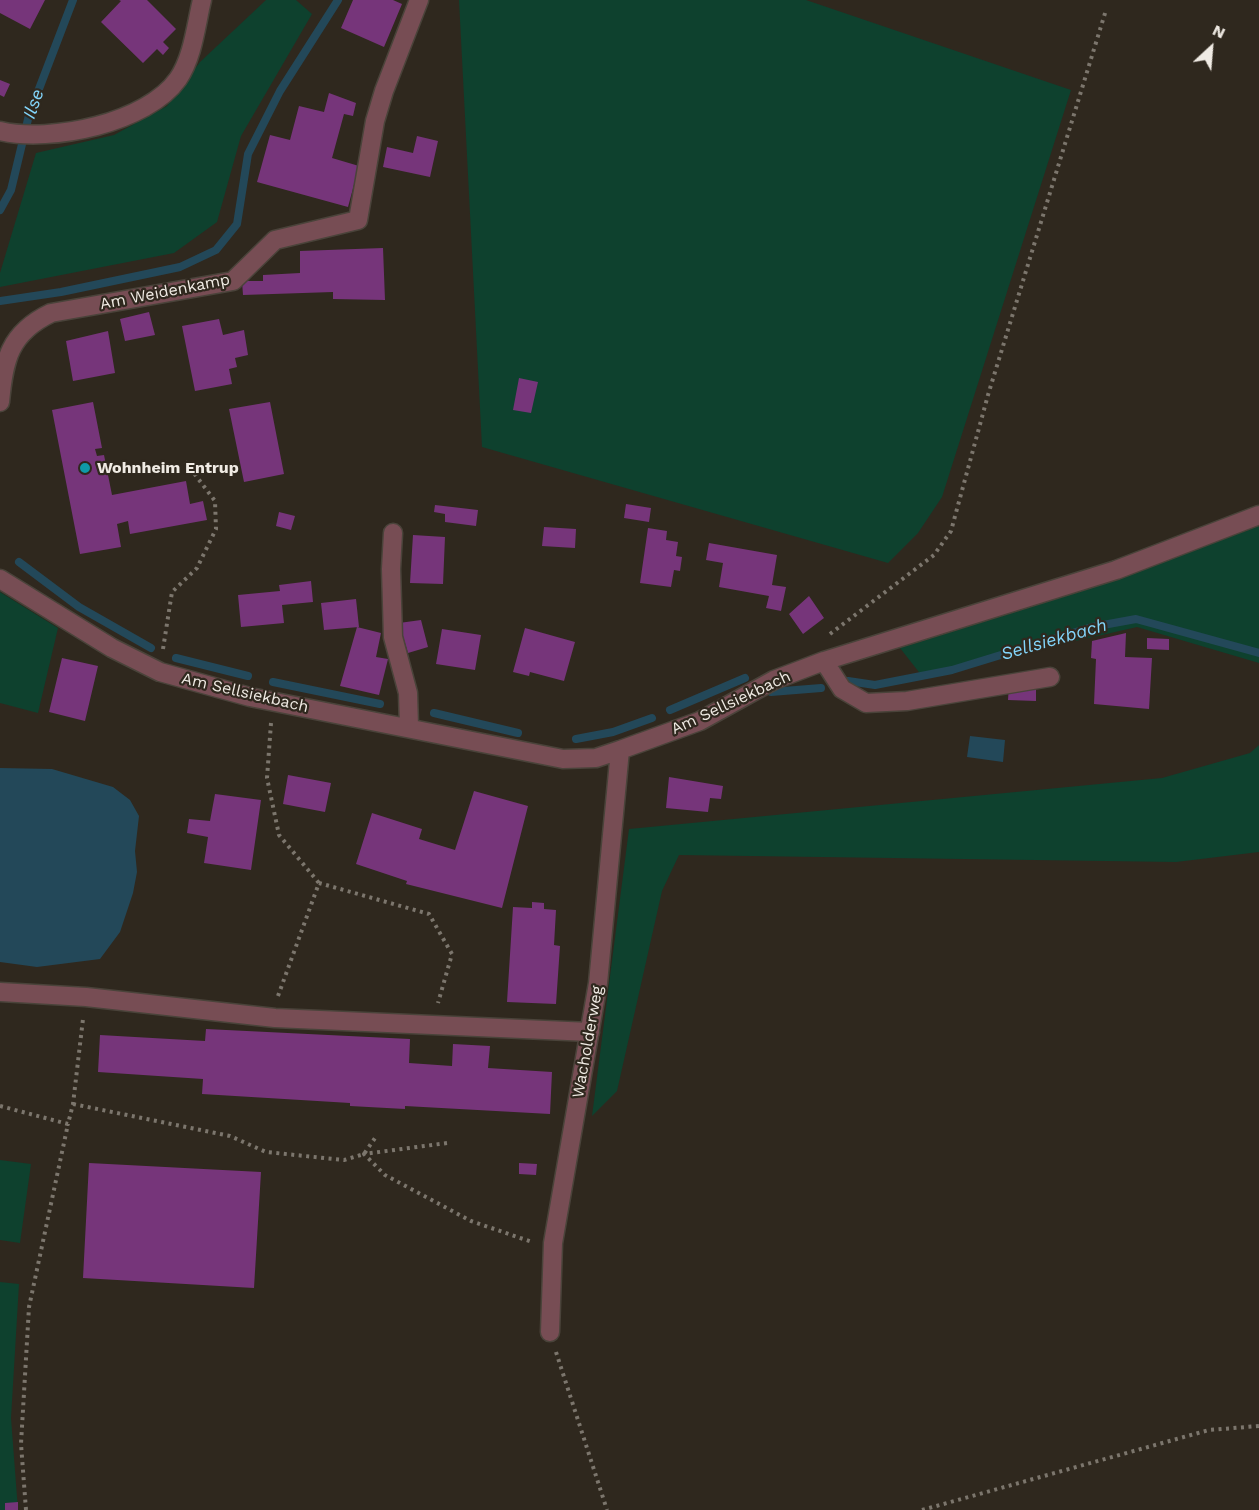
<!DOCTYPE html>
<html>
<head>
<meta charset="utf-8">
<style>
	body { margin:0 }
	#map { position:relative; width:1259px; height:1510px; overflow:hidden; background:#2f281e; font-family:"Work Sans",sans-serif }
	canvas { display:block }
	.north { position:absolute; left:1181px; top:18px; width:60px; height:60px; -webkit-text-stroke:4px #2f281e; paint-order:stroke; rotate:26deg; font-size:16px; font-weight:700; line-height:24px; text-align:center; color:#f0ebe4 }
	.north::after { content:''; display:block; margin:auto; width:21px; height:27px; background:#f0ebe4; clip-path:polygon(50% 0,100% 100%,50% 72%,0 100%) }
</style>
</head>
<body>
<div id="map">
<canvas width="1259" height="1510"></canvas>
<div class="north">N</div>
</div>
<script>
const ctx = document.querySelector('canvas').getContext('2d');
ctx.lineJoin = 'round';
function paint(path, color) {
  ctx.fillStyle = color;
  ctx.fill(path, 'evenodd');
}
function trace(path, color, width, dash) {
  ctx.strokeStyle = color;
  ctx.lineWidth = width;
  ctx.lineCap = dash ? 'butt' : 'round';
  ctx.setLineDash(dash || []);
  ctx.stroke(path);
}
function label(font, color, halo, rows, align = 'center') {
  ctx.font = font + ' "Work Sans",sans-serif';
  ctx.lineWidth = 4.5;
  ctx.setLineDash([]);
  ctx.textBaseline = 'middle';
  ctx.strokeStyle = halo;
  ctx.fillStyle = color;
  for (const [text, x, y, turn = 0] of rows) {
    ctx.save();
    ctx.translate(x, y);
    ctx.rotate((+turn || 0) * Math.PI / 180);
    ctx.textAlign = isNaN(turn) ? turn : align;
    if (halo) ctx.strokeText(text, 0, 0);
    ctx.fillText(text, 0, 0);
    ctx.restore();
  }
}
paint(new Path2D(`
	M266,0H296L312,14L241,136L217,222L174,253L0,287V273L36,153L114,135L167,106L200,62Z
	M459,0H806L1071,90L942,497L918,533L888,563L482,447Z
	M1259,526V663L1137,627L922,676L900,648L1085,590Z
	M0,592L58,628L38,713L0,703Z
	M1259,745V852L1176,862L679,855L662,891L617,1091L592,1116L629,829L1162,778L1250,753Z
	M0,1160L31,1164L20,1243L0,1240Z
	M0,1282L19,1284L11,1418L18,1510H0Z`), '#0e412e');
paint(new Path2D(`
	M970,736L1005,740L1003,762L967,757Z
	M0,768L52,769L113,787L130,800L139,816L135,851L137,872L133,893L120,932L100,959L37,967L0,962Z`), '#234859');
trace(new Path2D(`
	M0,210L11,190L29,115L73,0
	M0,301L61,292L180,267L216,250L237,224L248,154L280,91L338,0
	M19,562L79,607L151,648
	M176,658L248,676
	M848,681L875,685L952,670L1092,627L1136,619L1259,653
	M273,682L380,704
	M771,692L821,688
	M670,710L745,678
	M434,713L518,733
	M576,739L613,732L652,718`), '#234859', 8);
paint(new Path2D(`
	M0,0H45L30,29L0,13Z
	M119,0H147L176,29L163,42L169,48L163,55L157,49L143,63L101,22L121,1Z
	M353,0H393L402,4L384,47L341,28Z
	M0,80L10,84L4,97L0,95Z
	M329,93L356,103L353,116L344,114L332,158L359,166L348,207L257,182L270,135L290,140L299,106L324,112Z
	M417,136L438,141L430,177L383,167L387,147L413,153Z
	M383,248L385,300L333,299V292L243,295L242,281H263V275L300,273V251Z
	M149,312L155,335L125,341L120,319Z
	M219,319L223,335L244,330L248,355L235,358L237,367L229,369L232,384L195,391L182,326Z
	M108,331L115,373L73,381L66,341Z
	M519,378L538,382L531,413L513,410Z
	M93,402L102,448L95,449L97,456L104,455L112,495L186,481L190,504L203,501L207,520L130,534L128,521L117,524L121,547L80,554L52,410Z
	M270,402L284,474L244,482L229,409Z
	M626,504L651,508L649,522L624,518Z
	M435,505L478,510L476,526L445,522V514L434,512Z
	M279,512L295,516L291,530L276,526Z
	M544,527L576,529L575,548L542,546Z
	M648,528L667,531L666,540L678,542L676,556L682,557L680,571L674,570L671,587L640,583Z
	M413,535L445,537L443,584L410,583Z
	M709,543L777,555L772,585L786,587L781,611L766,608L769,596L719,587L723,563L706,560Z
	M311,581L313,602L282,605L284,623L241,627L238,595L280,591L279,585Z
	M809,596L824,618L803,634L789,614Z
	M356,599L359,627L324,630L321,603Z
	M421,620L428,647L408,653L399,623Z
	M357,627L381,633L376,657L388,659L379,695L340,686Z
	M525,628L575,642L564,681L530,672L529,676L513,672Z
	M442,629L481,635L475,670L436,664Z
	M1126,633L1125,657L1152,658L1149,709L1094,704L1096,659L1091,658L1092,641Z
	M1147,638L1169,639V650L1147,649Z
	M62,658L98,666L85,721L49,712Z
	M1009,685L1036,686V701L1008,700Z
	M288,775L331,783L325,812L283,804Z
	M669,777L723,786L721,799L710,798L708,812L666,808Z
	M474,791L528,806L502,908L406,884L407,881L356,864L372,813L422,829L419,839L455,850Z
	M215,794L261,800L251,870L204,863L208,837L187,833L189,819L210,821Z
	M532,902L544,903V909L556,910L554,945L560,946L556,1004L507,1002L513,907L532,908Z
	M206,1029L410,1039L409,1063L452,1066L453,1044L490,1046L488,1068L552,1072L550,1114L405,1106V1109L350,1106V1103L202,1094L203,1079L98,1072L100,1035L205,1041Z
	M89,1163L261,1172L254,1288L83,1278Z
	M519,1163L537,1164L536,1175L519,1174Z
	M18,1502V1510H5V1503Z`), '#76357a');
const minor = new Path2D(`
	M0,131C51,143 147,123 178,79C193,57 196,25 202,0
	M0,402C4,360 9,333 51,313L233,281L275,240L358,220L375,121L384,91L419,0
	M393,533L391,569L393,637L408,693L409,726
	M0,579L112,648L160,672L250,697L563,759L596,758L620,750L700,721L774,680L824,661L1116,570L1259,515
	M824,661L842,689L866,703L907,701L1050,677
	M0,992L86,997L275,1018L590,1032
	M550,1332L553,1243L598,983L620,750`);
trace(minor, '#4a433a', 21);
trace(new Path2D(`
	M830,634L934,555L951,531L988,395L1106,10
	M163,649L172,592L197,568L216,529L215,501L184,460
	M271,723L267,778L279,835L319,883
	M278,996L319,883L429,914L452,954L438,1003
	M73,1104L230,1136L266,1152L344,1160L364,1154L375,1138
	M0,1106L68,1124L73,1104L83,1019
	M447,1143L364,1154L385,1175L471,1221L532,1242
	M556,1352L607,1510
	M26,1510L21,1444L29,1307L68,1124
	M922,1510L1209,1430L1259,1426`), '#7c766d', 4, [3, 4.5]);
trace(minor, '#774d54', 18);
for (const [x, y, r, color] of [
	[85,468,6,"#0f9aa8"]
]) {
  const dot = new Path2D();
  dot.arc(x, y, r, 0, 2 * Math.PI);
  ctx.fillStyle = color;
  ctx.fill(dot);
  trace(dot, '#2f281e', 2);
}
label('16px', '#f0ebe4', '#2f281e', [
	["Am Weidenkamp",165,292,-11],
	["Am Sellsiekbach",245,693,13],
	["Am Sellsiekbach",731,703,-25],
	["Wacholderweg",588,1042,-80]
]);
label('bold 16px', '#f0ebe4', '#2f281e', [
	["Wohnheim Entrup",97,468]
], 'left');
label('italic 18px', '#83d5fa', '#2f281e', [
	["Ilse",34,104,-71],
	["Sellsiekbach",1054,640,-16]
]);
</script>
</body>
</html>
